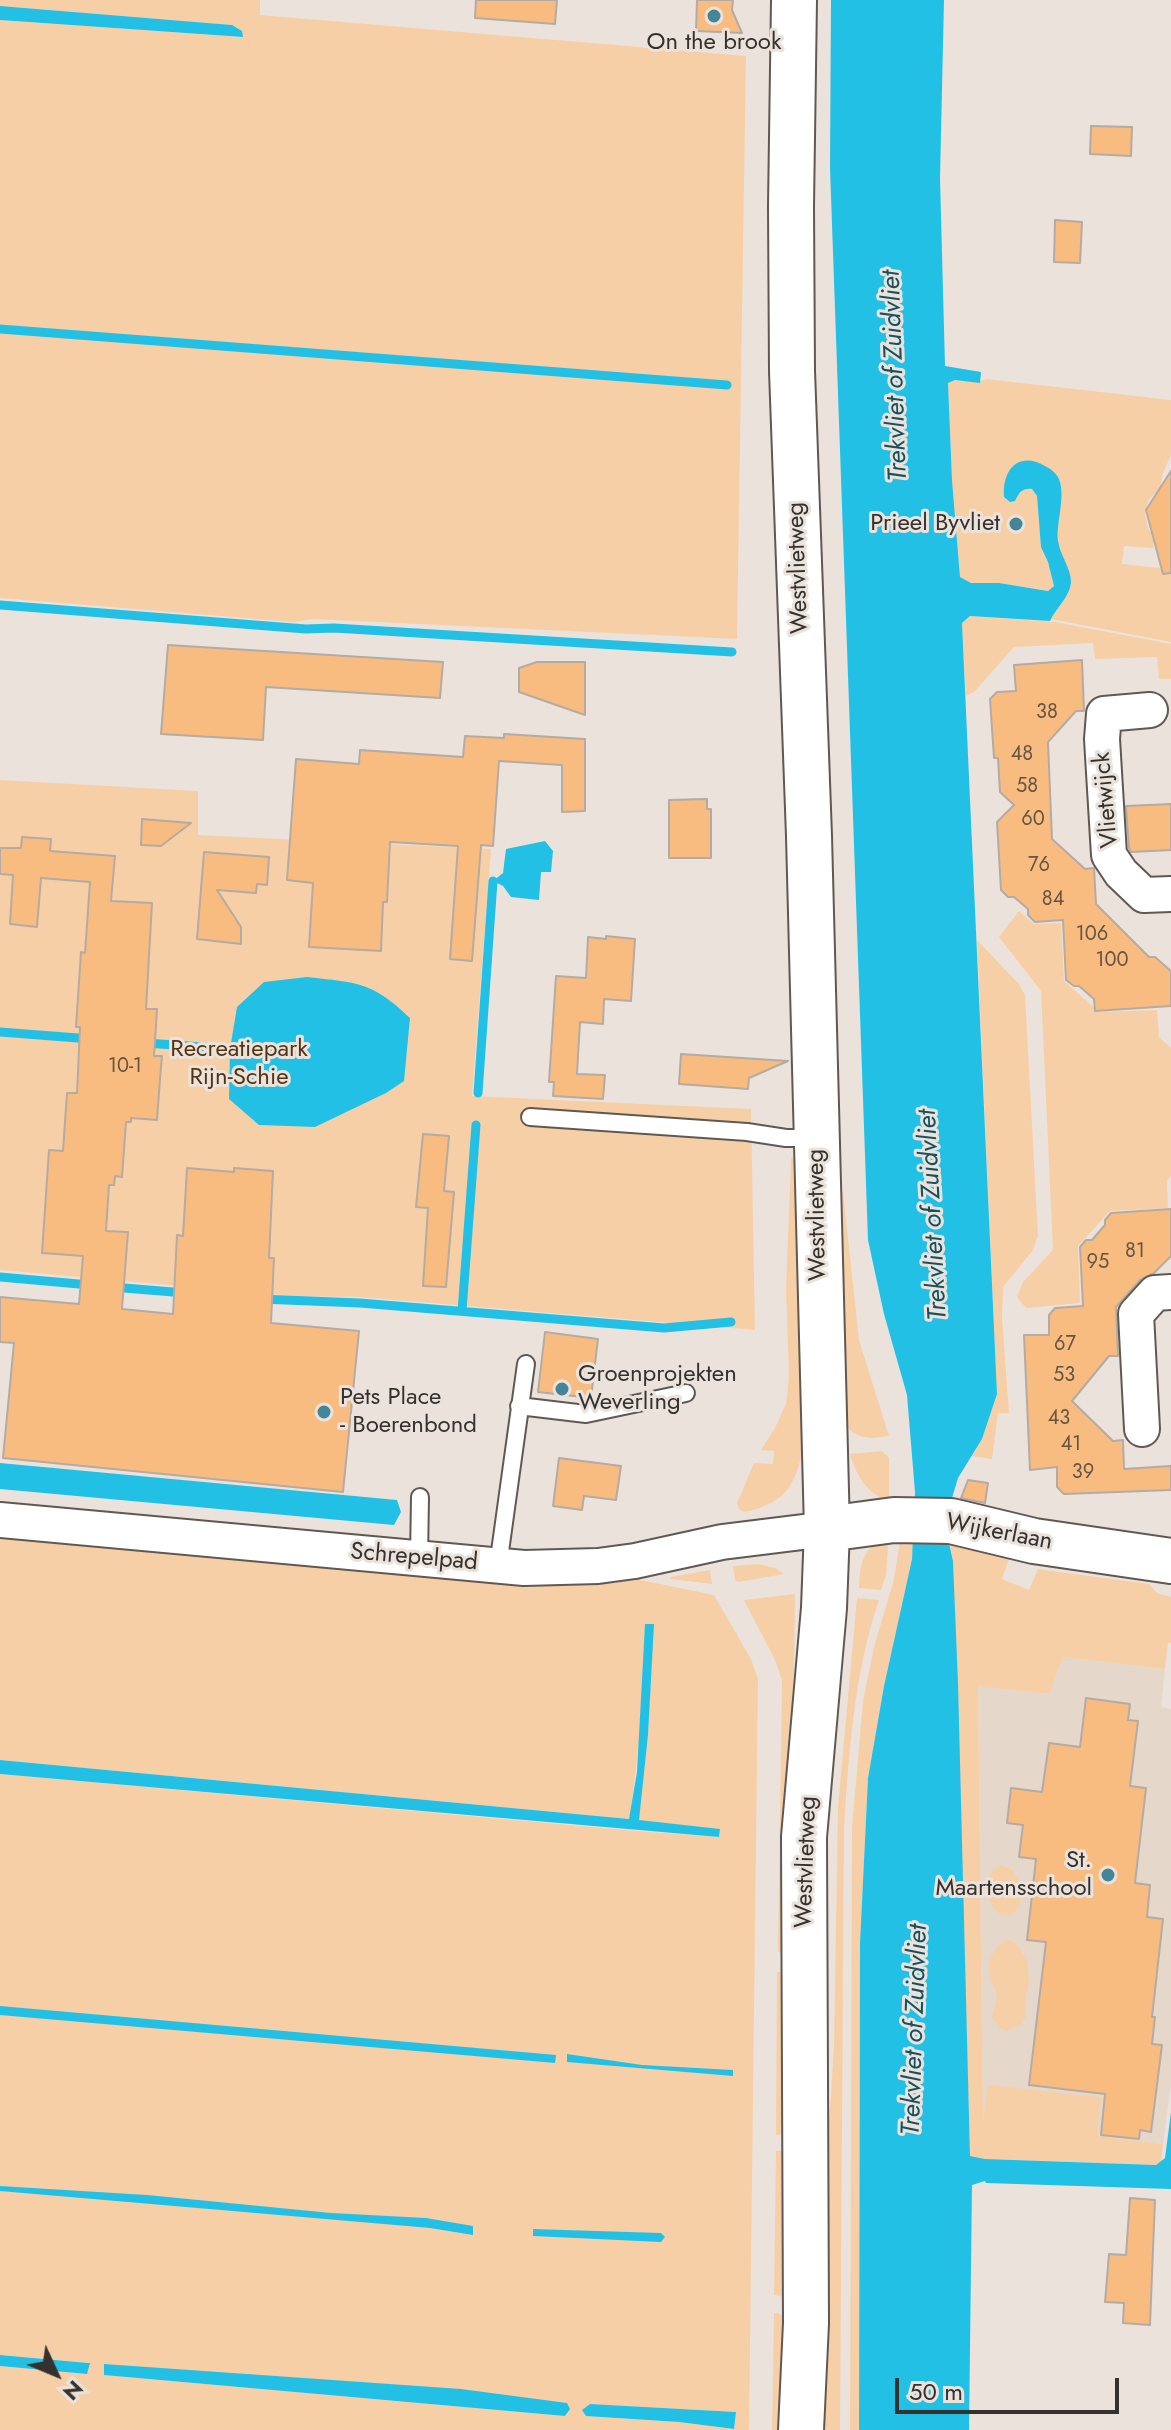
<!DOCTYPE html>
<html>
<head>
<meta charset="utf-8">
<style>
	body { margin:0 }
	#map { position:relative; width:1171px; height:2430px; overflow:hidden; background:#ebe3db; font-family:Jost,sans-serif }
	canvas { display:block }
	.north { position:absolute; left:16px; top:2334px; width:80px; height:80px; -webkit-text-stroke:6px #ebe3db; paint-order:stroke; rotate:134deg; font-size:22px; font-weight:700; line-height:32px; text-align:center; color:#34312e }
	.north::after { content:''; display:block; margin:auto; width:28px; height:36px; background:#34312e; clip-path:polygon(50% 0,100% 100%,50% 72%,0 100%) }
	.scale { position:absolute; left:895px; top:2378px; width:224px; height:36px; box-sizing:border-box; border:4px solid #34312e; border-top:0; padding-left:10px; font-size:24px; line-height:28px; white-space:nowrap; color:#34312e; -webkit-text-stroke:6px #ebe3db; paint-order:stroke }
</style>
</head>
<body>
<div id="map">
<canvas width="1171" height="2430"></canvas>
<div class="north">N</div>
<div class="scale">50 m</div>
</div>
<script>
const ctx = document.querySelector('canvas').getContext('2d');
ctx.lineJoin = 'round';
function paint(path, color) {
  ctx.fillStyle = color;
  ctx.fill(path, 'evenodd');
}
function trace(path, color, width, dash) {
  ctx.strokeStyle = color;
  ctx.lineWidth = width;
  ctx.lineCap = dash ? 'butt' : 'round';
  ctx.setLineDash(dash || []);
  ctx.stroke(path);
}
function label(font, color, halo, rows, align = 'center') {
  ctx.font = font + ' Jost,sans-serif';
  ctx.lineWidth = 6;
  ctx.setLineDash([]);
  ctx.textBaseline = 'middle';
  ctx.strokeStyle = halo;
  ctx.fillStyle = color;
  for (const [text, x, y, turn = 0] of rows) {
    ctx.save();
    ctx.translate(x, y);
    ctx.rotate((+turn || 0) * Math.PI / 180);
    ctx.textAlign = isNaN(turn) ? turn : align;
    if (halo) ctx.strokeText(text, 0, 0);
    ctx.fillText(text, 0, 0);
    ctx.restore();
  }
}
paint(new Path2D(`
	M1063,1657L1165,1669L1161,1707L1171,1709V2084L1163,2144L1098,2137L1097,2147L983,2134L978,1685L1048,1694Z`), '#e5d7ca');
paint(new Path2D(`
	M0,0H260V15L746,56L737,639L313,619L294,622L0,598V20L242,37L232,25L0,6Z
	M986,379L1171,400V455L1163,473L1160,488L1148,501L1145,515L1149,530L1155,535L1153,548L1124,546L1122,564L1171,569V642L1051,619L1068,594L1070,577L1058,545L1057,523L1061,498L1013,466L1008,473L1004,497L1010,502L1026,488L1032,489L1037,496L1041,546L1048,562L1054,586L1049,591L999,583H971L960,577L952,480L948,383C960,376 974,386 986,379Z
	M969,616L1055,622L1171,644V679H1159L1157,657L1095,659L1093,643L1014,647L974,692L966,696L962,623Z
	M0,780L198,791V835L491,849L472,1096L751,1109L755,1330L359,1297L294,1296L0,1270Z
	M1019,911L1034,924L1061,923L1064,981L1099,1012L1157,1010L1159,1037L1171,1048V1176L1167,1181L1168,1208L1110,1211L1078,1246L1080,1303L1026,1308L1017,1297L1023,1282L1053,1250L1041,991L999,937Z
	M977,940L1019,984L1025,995L1038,1236L1033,1250L1003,1287L1002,1317L1009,1413H998L992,1459L972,1456L982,1439L997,1394Z
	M791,1158H796L803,1449C795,1488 783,1504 744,1512L739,1509L737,1503L754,1463L773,1464L774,1451L761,1450L775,1428L786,1404L789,1376L786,1288Z
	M840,1192H843L859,1340L889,1436C872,1439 859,1440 847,1427Z
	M882,1451L889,1458V1502C866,1492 857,1477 850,1454Z
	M0,1532L616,1575L714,1595L751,1659L758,1679L749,2430H0V2366L87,2374L90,2363L0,2355V1774L637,1831L719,1837L720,1830L638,1820L648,1735L653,1624L630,1819L0,1760ZM105,2375L568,2414L565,2416ZM590,2404L735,2412L736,2413L733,2429L679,2422L586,2416L583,2410Z
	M889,1534L886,1575L881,1590L859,1588C860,1558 864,1549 889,1534Z
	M900,1541L913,1542L912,1559L884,1686L868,1778L860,1943L859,2430H850L852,1827L863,1701L874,1647L894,1579Z
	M949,1542L1009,1559L1002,1579L1029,1590L1038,1569L1149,1584L1157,1593L1171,1597V1643H1168L1165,1669L1063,1657L1049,1694L978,1686L983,2123L988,2085L1101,2097L1097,2136L1163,2144L1161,2163L1156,2165L985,2159L970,2156L953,1561Z
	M759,1564L775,1568L784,1574L738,1582L735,1580L733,1566Z
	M710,1570L712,1584L671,1579L670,1577Z
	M795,1594L790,1948L783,1955L778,1951L782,1680L775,1660L744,1600Z
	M857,1598L879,1600C854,1674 849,1751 844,1829L840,2430H815L820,2213L831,2096L834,2044L838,1807Z
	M1000,1865C1010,1867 1015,1871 1018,1881C1032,1917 994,1931 988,1892C986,1879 990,1872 1000,1865Z
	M1008,1940L1015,1942L1027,1960L1029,1982L1025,2000L1026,2017L1020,2025L1006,2031L1001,2029L992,2017C993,2011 996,2004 997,1998C997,1989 990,1981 989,1972C987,1959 996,1944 1008,1940Z
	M777,1972H783L786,2133L776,2135Z
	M776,2151H783L788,2156L786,2290L781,2296L774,2295Z
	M774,2313H778L787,2319L783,2430H772Z`), '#f7cfa7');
paint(new Path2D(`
	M831,0H944L940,178L945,366L981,372L980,383L955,380L948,383L952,480L960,577L971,583H999L1048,591L1054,586L1048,562L1041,547L1037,496L1032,489C1022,488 1019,493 1015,501L1010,502L1004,497C1002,469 1019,451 1045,466C1051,469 1056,473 1059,479C1066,497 1056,522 1058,541C1060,555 1072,570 1071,583C1069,598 1056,608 1050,621L970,616L962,623L997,1394L982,1439L958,1478L949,1508L947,1534L953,1561L958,1683L970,2156L985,2159L1156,2165L1165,2158L1171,2112V2189L986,2183L985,2181L972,2185L969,2430H859L860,1943L868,1778L884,1686L912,1559L915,1492L907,1395L884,1314L868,1240L830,168Z
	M0,6L232,25L242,31L243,37L0,20Z
	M545,841L553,851L551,872H541L539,900L511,897L503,886L493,881L503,873L506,849Z
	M307,977C358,983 371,981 410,1018L404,1081L386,1093L315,1127L259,1125L229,1099L230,1049L237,1007L264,982Z
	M0,1463L397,1500L401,1512L394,1525L0,1489Z
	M645,1624H654L648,1735L639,1820L720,1829L719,1837L0,1774V1760L629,1819L637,1772Z
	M0,2006L556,2055L555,2063L0,2015Z
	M567,2054L642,2065L733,2070V2076L567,2062Z
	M0,2186L147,2195L331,2213L426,2218L473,2226V2235L430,2228L0,2191Z
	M533,2229L661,2233L665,2237L661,2242L533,2236Z
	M0,2355L88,2363H90L87,2374L0,2366Z
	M104,2364L461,2389L567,2403L570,2409L565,2416L104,2375Z
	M590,2404L736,2412L734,2429L679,2422L586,2416L582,2410Z`), '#23c0e6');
trace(new Path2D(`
	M0,329L727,385
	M0,605L306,629L334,628L732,652
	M0,1032L91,1039
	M146,1043L230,1049
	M478,1093L493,881
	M0,1277L90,1285
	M112,1287L185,1293
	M260,1299L360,1303L664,1328L731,1322
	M462,1311L476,1125`), '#23c0e6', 9);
const building = new Path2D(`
	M476,0H557L555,24L475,18Z
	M697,0H733L732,10L742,33L696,31Z
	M1091,126L1132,127L1131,156L1090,154Z
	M1055,220L1082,222L1080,263L1054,262Z
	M1171,471V573L1163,574L1146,510Z
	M168,645L443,662L440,698L266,687L263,740L161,734Z
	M1082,660L1084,711H1076L1048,742L1052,839L1085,869L1094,868L1096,904L1149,957H1155L1171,971V1006L1095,1011L1094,999L1079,986H1074L1066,980L1063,920L1035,922L1028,915V909L1014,897H1008L1001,890L997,822L1014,805L1000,792L998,758H994L990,699L997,692L1016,691L1014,665Z
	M537,662H585V715L519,692V668Z
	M504,734L585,739V811L562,812V765L499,761L493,846L481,845L472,961L450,959L458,846L390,842L387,902H383L381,951L309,947L313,883L287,880L296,759L359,764L360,750L463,757L465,736L504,738Z
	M707,799V809H711V858H669V800Z
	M1171,804V850L1131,852L1129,848L1126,806Z
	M142,819L191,823L161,846L141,845Z
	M22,837L51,839L50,851L115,856L111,901L152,903L146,1009H157L154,1056H162L160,1079L157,1120L131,1118V1122H126L122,1177L115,1176L114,1185H109L106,1231L128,1232L122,1309L173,1314L177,1235L183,1236L187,1168L234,1172V1168L273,1171L269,1258H274L271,1323L359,1331L343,1492L3,1458L14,1343L0,1342V1297L79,1304L83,1256L42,1253L49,1150L63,1151L67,1093H77L80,1027H76L81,952L85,953L90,882L41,878L37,927L10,924L13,875L0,874V848H21Z
	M204,852L269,857L267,885L257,884L256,893L217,890L241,927V944L197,939Z
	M606,936L635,939L631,1001L604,999L603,1024L580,1022L577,1074L605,1075L603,1099L553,1096L554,1082H549L556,976L586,978L588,937L606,939Z
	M681,1054L788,1061L749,1078L748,1089L679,1084Z
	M423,1134L449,1136L444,1191L454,1192L446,1287L423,1286L428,1208L416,1207Z
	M1171,1209V1256L1154,1273L1140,1280L1116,1307L1118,1356H1109L1072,1401L1113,1441L1123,1440L1124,1469L1171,1466V1490L1064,1494L1057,1487V1467L1030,1470L1024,1335H1049V1315L1055,1308L1083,1306L1080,1247L1086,1240H1092L1105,1225V1220L1111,1213Z
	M545,1332L598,1339L591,1398L538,1392Z
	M559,1458L621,1466L616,1500L584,1496L582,1510L553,1506Z
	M968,1480L988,1483L985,1503L961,1498Z
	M1086,1698L1130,1704L1128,1720L1138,1721L1130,1786L1146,1788L1135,1883L1150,1885L1147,1917L1163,1919L1152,2017H1155L1152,2044L1162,2045L1151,2132L1140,2130L1139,2139L1101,2135L1105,2094L1029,2085L1046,1942L1027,1940L1036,1859L1019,1857L1023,1825L1007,1823L1011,1788L1042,1792L1049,1743L1080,1747Z
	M1130,2198L1155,2200L1150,2325L1123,2323L1124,2303L1105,2302L1109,2254L1126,2255Z`);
paint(building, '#f9bc80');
trace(building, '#b3aba4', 2);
const lane = new Path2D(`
	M530,1117L747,1132L786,1138H815
	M519,1406L586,1414L686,1393
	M419,1559L420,1497
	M498,1566L526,1364`);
const street = new Path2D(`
	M1150,710L1104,714L1102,739L1109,855L1121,873L1144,895L1171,894
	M1142,1429L1136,1314L1155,1293L1171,1292
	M0,1520L524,1568L598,1566L635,1561L722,1542L827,1529`);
const secondary = new Path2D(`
	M794,0L791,206L792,371L809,836L827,1529L824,1608L804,1837L806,2323L801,2430
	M827,1529L894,1520L951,1521L1034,1541L1171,1561`);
trace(lane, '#605953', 20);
trace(street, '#605953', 38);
trace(secondary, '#605953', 48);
trace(lane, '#fff', 16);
trace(street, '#fff', 34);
trace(secondary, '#fff', 44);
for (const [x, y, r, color] of [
	[714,16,8,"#458598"],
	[1016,524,8,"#458598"],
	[562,1389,8,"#458598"],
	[324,1412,8,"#458598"],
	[1108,1875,8,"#458598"]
]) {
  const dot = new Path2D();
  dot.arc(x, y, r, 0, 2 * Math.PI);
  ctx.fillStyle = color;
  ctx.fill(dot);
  trace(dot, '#ebe3db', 3);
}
label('20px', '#655442', null, [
	["38",1047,713],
	["48",1022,755],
	["58",1027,787],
	["60",1033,820],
	["76",1039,866],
	["84",1053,900],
	["106",1092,935],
	["100",1112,961],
	["10-1",125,1067],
	["81",1135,1252],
	["95",1098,1263],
	["67",1065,1345],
	["53",1064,1376],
	["43",1059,1419],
	["41",1071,1445],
	["39",1083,1473]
]);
label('24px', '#34312e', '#ebe3db', [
	["On the brook",714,43,"center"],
	["Prieel Byvliet",1000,524],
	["Groenprojekten",578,1375,"left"],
	["Weverling",578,1403,"left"],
	["Pets Place",340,1398,"left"],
	["- Boerenbond",340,1426,"left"],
	["St.",1092,1861],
	["Maartensschool",1092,1889]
], 'right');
label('24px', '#34312e', '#ebe3db', [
	["Westvlietweg",799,568,-92],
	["Vlietwijck",1107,800,-95],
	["Westvlietweg",818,1215,-91],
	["Wijkerlaan",999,1533,11],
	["Schrepelpad",414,1558,5],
	["Westvlietweg",807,1862,-88]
]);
label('24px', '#533514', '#ebe3db', [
	["Recreatiepark",239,1050],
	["Rijn-Schie",239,1078]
]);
label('italic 26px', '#165160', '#ebe3db', [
	["Trekvliet of Zuidvliet",896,376,-92],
	["Trekvliet of Zuidvliet",934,1215,-93],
	["Trekvliet of Zuidvliet",916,2030,-88]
]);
</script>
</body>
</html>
